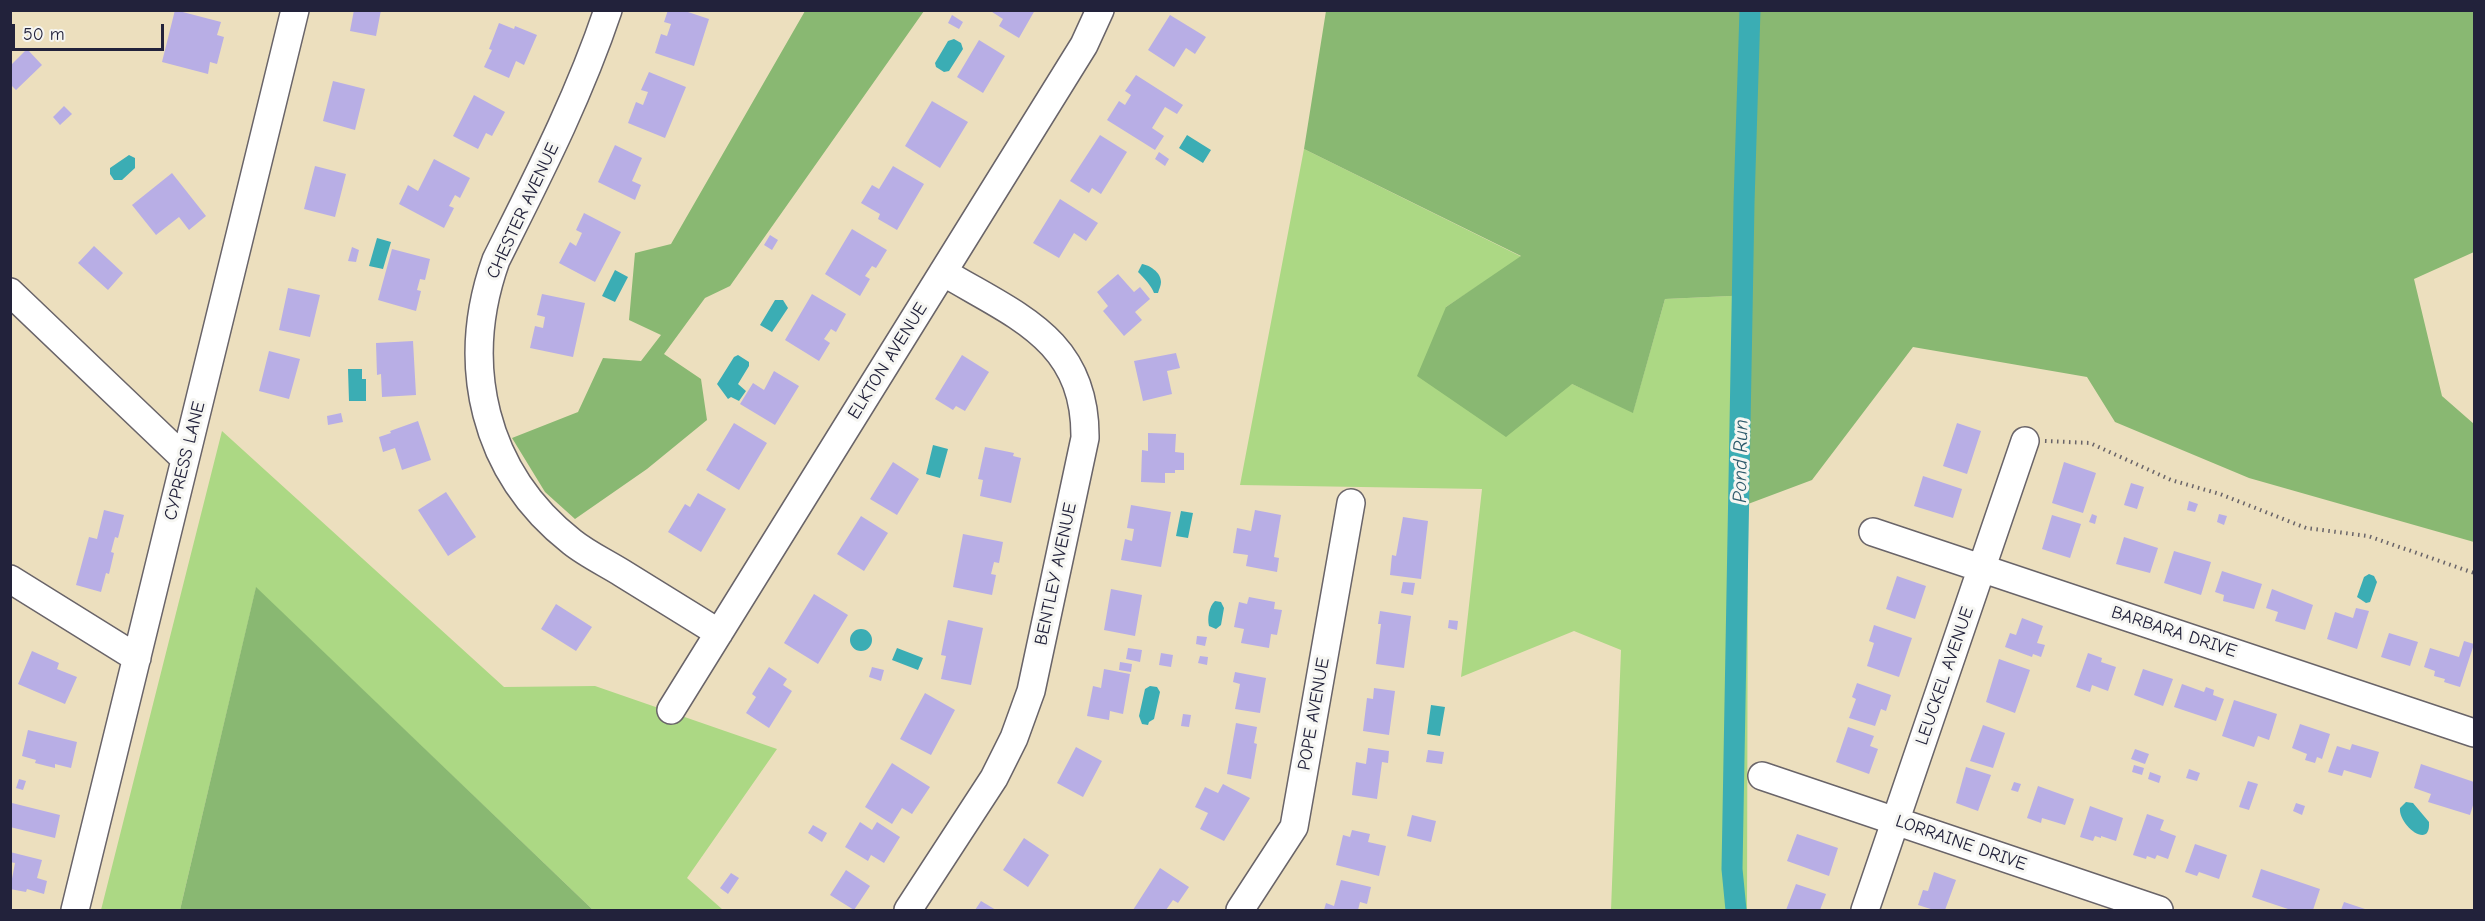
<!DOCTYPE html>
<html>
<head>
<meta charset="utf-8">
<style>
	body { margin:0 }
	#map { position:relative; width:2485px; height:921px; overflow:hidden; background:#ecdfbe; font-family:"Comic Neue",sans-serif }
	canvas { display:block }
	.frame { position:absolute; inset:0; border:12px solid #22223b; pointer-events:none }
	.scale { position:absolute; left:12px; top:24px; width:152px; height:27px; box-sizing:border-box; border:3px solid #22223b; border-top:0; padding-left:8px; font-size:18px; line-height:21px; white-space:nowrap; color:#22223b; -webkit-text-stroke:4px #f6f6f2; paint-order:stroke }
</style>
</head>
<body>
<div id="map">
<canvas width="2485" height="921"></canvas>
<div class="frame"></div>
<div class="scale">50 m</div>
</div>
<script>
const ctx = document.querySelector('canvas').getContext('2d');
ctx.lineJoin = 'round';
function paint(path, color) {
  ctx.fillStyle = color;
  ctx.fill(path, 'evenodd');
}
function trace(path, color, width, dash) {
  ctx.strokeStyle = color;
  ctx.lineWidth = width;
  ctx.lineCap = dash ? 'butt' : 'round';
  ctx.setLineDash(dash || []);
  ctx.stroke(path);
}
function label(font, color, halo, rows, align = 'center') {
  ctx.font = font + ' "Comic Neue",sans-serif';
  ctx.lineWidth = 6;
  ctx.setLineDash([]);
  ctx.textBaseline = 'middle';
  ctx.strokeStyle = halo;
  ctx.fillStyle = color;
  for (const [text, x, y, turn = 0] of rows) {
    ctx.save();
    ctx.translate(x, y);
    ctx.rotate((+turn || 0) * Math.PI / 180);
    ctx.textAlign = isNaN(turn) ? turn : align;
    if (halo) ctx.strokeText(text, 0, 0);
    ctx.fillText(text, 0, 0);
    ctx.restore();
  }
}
paint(new Path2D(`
	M1304,149L1522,257L1446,307L1572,384L1633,412L1665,299L1752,295L1748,504L1747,910H1611L1621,650L1574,631L1461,677L1482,489L1240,485Z
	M222,431L504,687L595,686L777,749L687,878L723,910H593L256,588L180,910H101Z`), '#acd884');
paint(new Path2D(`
	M805,11H924L730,286L705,298L664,354L701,379L707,420L647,469L575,519L545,492L512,438L578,412L603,358L641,361L661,335L629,320L635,253L671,244Z
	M1326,11H2474V252L2414,279L2442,396L2474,424V542L2249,478L2115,422L2087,377L1913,347L1812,480L1748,504L1752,295L1665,299L1633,413L1572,384L1506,437L1417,376L1446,307L1521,256L1304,149Z
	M256,587L593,910H180Z`), '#89b872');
paint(new Path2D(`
	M954,39L961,43L963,49L949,71L944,72L936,67L935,63L948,41Z
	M1187,135L1211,150L1203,163L1179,148Z
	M129,155L135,158V168L122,180H114L110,174V168Z
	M377,238L391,242L383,269L369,266Z
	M1142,264C1149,265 1161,272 1161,282C1161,286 1159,289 1158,293H1154C1151,285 1144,278 1138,272Z
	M615,270L628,277L615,302L602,296Z
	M775,300H783L788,308L772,332L760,325Z
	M738,355L749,362V366L738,384L746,391L739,401L731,397L728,399L717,384L734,357Z
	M348,369H362V379H366V401H349Z
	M933,445L948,449L940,478L926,474Z
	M1181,511L1193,513L1188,538L1176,536Z
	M2369,574L2374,576L2377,582L2370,602L2366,603L2357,597L2364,577Z
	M1215,601L1221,602L1224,608L1221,625L1216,629L1209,626C1207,619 1209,606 1215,601Z
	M850 640a11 11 0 1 1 22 0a11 11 0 1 1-22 0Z
	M897,648L923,658L918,670L892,660Z
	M1150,686L1157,687L1160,692L1154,719L1149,722L1148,725L1142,724L1139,716L1145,689Z
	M1431,705L1445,707L1440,736L1427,734Z
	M2406,802L2413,803L2429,822C2431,851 2398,825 2400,808Z`), '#3badb4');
trace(new Path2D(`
	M1736,910L1732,869L1744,203L1750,10`), '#3badb4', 21);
paint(new Path2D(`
	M175,10L221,22L217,35L224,37L217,64L210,62L208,74L162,62Z
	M354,10H381L376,36L350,31Z
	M668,10H682L709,19L694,66L655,53L661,34L667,36L671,24L664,22Z
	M989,10H1035L1019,38L999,26L1003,19Z
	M952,15L963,22L959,29L948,23Z
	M1170,15L1206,37L1195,54L1186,48L1174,67L1148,50Z
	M499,23L514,29L515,26L537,35L524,65L516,61L509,78L484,67L492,50L489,49Z
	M979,40L1005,56L983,93L957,77Z
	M27,49L42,65L16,90L10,84V66Z
	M649,72L686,87L665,138L628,123L636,102L643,105L648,92L641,90Z
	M1136,75L1183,105L1177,114L1165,107L1152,128L1164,136L1155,150L1107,120L1119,101L1125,105L1131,95L1125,91Z
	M333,81L365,89L355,130L323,121Z
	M474,95L505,112L492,136L486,133L478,149L453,136Z
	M932,101L968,122L940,168L905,146Z
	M64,106L72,114L60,125L53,117Z
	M1100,135L1127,152L1101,194L1092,188L1089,193L1070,181Z
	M615,145L642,158L632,181L641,185L635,200L598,182Z
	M1159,152L1169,159L1165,166L1155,159Z
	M434,159L470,178L460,198L455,195L449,206L454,208L444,228L399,204L408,185L418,191Z
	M315,166L346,174L335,217L304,209Z
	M893,166L924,184L897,230L878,219L880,214L861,203L872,185L879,189Z
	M172,173L206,216L189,230L179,217L156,235L132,205Z
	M1060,199L1098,223L1086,241L1074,233L1059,258L1033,243Z
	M584,213L621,232L595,282L559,263L570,242L576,246L582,233L576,230Z
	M852,229L887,250L876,268L872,266L865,276L870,279L860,296L825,274Z
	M770,235L778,240L772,250L764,245Z
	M94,246L123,273L108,290L78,263Z
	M352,247L359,250L356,262L348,261Z
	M392,249L430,259L425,280L420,279L417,290L421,291L416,311L378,300Z
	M1118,274L1134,292L1140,287L1150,299L1135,312L1142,320L1124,336L1103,311L1108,306L1097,292Z
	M288,288L320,295L310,337L279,330Z
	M542,294L585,303L573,357L530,348L535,326L543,328L545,317L537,315Z
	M812,294L846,314L836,332L831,329L824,339L830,343L819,361L785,340Z
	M413,341L416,395L382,397L381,374L377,375L376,343Z
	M269,351L300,359L289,399L259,391Z
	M1176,353L1180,368L1167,371L1172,394L1143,401L1134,361Z
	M962,355L989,372L965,411L956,406L953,410L935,399Z
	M774,371L799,386L775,425L740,404L753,383L764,390Z
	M341,413L343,422L328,425L327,416Z
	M418,421L431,460L402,470L395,448L383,452L379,437L391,433L390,431Z
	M734,423L767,443L739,490L706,470Z
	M1957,423L1981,431L1967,474L1943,466Z
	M1148,433L1176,434L1175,452L1184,453V470H1175V473H1165V483L1141,482L1142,450L1148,451Z
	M985,447L1014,453L1013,456L1021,458L1011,503L980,496L983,480L978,479Z
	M893,462L919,479L897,515L870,499Z
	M2064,462L2096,473L2083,513L2052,503Z
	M1923,476L1962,489L1953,518L1914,506Z
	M2131,483L2144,487L2137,509L2124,505Z
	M446,492L476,537L448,556L418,510Z
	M698,493L726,509L701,552L668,532L685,504L690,507Z
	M2189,501L2198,504L2195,512L2187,510Z
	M1131,505L1171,512L1161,567L1121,560L1125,539L1132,541L1134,529L1127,528Z
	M104,510L124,515L118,538L115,537L111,552L114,553L109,574L106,573L101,592L76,585L89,537L97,539Z
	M1255,510L1281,515L1274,557L1279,558L1277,572L1246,566L1248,555L1233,553L1237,528L1251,531Z
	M2092,514L2097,516L2095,524L2089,522Z
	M2219,514L2227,516L2224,525L2217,522Z
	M2052,515L2081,524L2070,558L2042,549Z
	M861,516L888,533L864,571L837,554Z
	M1403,517L1428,521L1421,579L1390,575L1392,555L1396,556Z
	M963,534L1003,542L999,563L994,562L991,574L996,575L992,595L953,587Z
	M2124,537L2158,548L2150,573L2116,564Z
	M2174,551L2211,562L2201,595L2164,583Z
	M2222,571L2262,584L2254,609L2223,601L2224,595L2215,592Z
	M1897,576L1926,586L1915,619L1886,609Z
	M1403,582L1415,583L1413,595L1401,593Z
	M1111,589L1142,595L1135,636L1104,630Z
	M2272,589L2313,605L2305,630L2275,621L2278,612L2266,608Z
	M814,594L848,615L818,664L784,643Z
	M1249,597L1275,602L1274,609L1282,610L1277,635L1271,634L1269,648L1241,643L1244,629L1234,627L1239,602L1247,604Z
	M556,604L592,627L576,651L541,629Z
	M2356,608L2369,611L2357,649L2327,639L2335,612L2353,618Z
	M1380,611L1411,616L1404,668L1376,664L1381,624H1378Z
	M2022,618L2043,626L2037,643L2045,645L2041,657L2033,654L2032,657L2005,647L2010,633L2016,635Z
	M948,620L983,628L971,685L941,679L946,656L941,655Z
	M1449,620L1458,621L1457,630L1448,628Z
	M1874,625L1912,638L1899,677L1867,666L1874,643L1869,641Z
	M2389,633L2418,642L2410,666L2381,657Z
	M1197,636L1207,637L1205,646L1196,644Z
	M2464,641L2474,644L2460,687L2444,682L2445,679L2434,676L2435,671L2424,667L2430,648L2459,657Z
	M1128,648L1142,650L1140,662L1126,659Z
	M32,651L59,663L57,669L77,677L65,704L18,684Z
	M1161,653L1173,655L1171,667L1159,665Z
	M2088,653L2102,658L2101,662L2116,667L2108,691L2092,685L2090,692L2076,687Z
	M1200,656L1208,657L1207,665L1198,663Z
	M1999,659L2030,670L2015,713L1986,702Z
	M1120,662L1132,664L1131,672L1119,670Z
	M769,667L787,679L783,685L792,691L769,728L746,713L756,697L752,694Z
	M872,667L884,670L881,681L869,677Z
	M1104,669L1130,674L1123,714L1110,711L1109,720L1087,716L1093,686L1101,688Z
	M2143,669L2173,679L2163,706L2134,695Z
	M1235,672L1266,678L1260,713L1235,709L1240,684L1233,682Z
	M1857,683L1891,695L1886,711L1881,709L1875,726L1849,718L1856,699L1852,697Z
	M2182,684L2204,692L2206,687L2214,690L2213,695L2224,699L2216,721L2174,707Z
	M1374,688L1395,691L1389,735L1363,731L1367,698L1373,699Z
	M925,693L955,710L931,755L900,739Z
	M2234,700L2277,714L2269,740L2258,736L2254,747L2222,736Z
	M1183,714L1191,715L1189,727L1181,726Z
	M1236,723L1257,727L1254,743L1257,744L1251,779L1227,774Z
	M2300,724L2330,734L2322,759L2317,757L2315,763L2305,760L2307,754L2292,748Z
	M1983,725L2005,733L1993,768L1970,761Z
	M1848,727L1874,736L1870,746L1878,749L1869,774L1836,762Z
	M28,730L77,742L71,768L55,764V768L35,763L36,760L22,756Z
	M2352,744L2379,752L2371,778L2344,770L2342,776L2328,772L2337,746L2350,750Z
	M1076,747L1102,761L1083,797L1057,783Z
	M1368,748L1389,751L1388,763L1382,762L1377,799L1352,795L1356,762L1366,764Z
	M2135,749L2149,754L2145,764L2131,759Z
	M1428,750L1444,752L1442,764L1426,762Z
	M892,763L930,787L912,814L902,808L892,824L865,807Z
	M2421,764L2474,782V802L2470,815L2428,802L2431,794L2414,788Z
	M2134,765L2144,768L2142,775L2132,772Z
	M1966,767L1991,775L1978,811L1956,803Z
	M2189,769L2200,773L2197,781L2186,778Z
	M2150,772L2161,776L2159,783L2148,779Z
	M19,779L26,781L23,790L16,788Z
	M2248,781L2258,784L2249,810L2239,807Z
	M2014,782L2021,784L2018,792L2011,790Z
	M1223,784L1250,798L1224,841L1200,829L1208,813L1195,807L1205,787L1218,793Z
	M2038,786L2074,799L2065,825L2042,818L2041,823L2027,818Z
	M12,803L60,815L55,838L10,827Z
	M2296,803L2305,806L2302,815L2293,811Z
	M2090,806L2123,818L2116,841L2101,836V838L2095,836L2093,841L2080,837Z
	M2147,814L2164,820L2160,830L2176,836L2168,859L2157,855L2155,859L2147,856L2146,859L2133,855Z
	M1412,815L1436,821L1431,842L1407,836Z
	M860,822L872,830L877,822L900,837L884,863L871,855L868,861L845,847Z
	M813,825L827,833L822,842L808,833Z
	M1352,830L1370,834L1368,842L1386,846L1379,876L1336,865L1343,835L1350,837Z
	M1797,834L1838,848L1829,876L1787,861Z
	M1024,838L1049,855L1028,887L1003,870Z
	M2195,844L2227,855L2219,879L2199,872L2197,876L2185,872Z
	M10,852L42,860L37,878L47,881L44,894L27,889L26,892L10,889L15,863L10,862Z
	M1160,868L1189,887L1178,903L1173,900L1166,910H1133Z
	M2261,869L2320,889L2313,910H2291L2252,897Z
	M846,870L870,886L854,910L830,895Z
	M1934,872L1956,880L1945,910H1934L1918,905L1923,890L1928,891Z
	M731,873L739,878L728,894L720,888Z
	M1341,880L1371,887L1367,904L1360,902L1358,910H1324L1326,903L1334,906Z
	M1796,884L1826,894L1820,910H1786Z
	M981,901L996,910H975Z
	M2344,902L2368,910H2341Z`), '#b8aee5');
const minor = new Path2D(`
	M608,10C578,99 538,176 496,260C459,364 483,472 572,542C587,554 606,563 622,573C654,593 687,613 719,633
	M10,292L185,459
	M1873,532L2474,733
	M10,579L137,658
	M671,710L1084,45L1100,10
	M1762,776L2159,910
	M75,910L295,10
	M908,910L994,778L1014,738L1031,691L1085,438C1086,339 1016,316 943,272
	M1240,910L1294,827L1351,503
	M1865,910L2025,441`);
trace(minor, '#696469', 30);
trace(new Path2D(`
	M2045,441L2090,443L2171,480L2220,494L2306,528L2368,536L2474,573`), '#696469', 4, [1.5, 4.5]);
trace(minor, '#fff', 27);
label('18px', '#22223b', '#f6f6f2', [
	["CHESTER AVENUE",523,211,-65],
	["ELKTON AVENUE",888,361,-58],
	["CYPRESS LANE",185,461,-76],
	["BENTLEY AVENUE",1056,574,-78],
	["BARBARA DRIVE",2174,632,18],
	["LEUCKEL AVENUE",1945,676,-71],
	["POPE AVENUE",1314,714,-80],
	["LORRAINE DRIVE",1961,843,19]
]);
label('italic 20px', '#2c5a6b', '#f6f6f2', [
	["Pond Run",1741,461,-89]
]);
</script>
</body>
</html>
